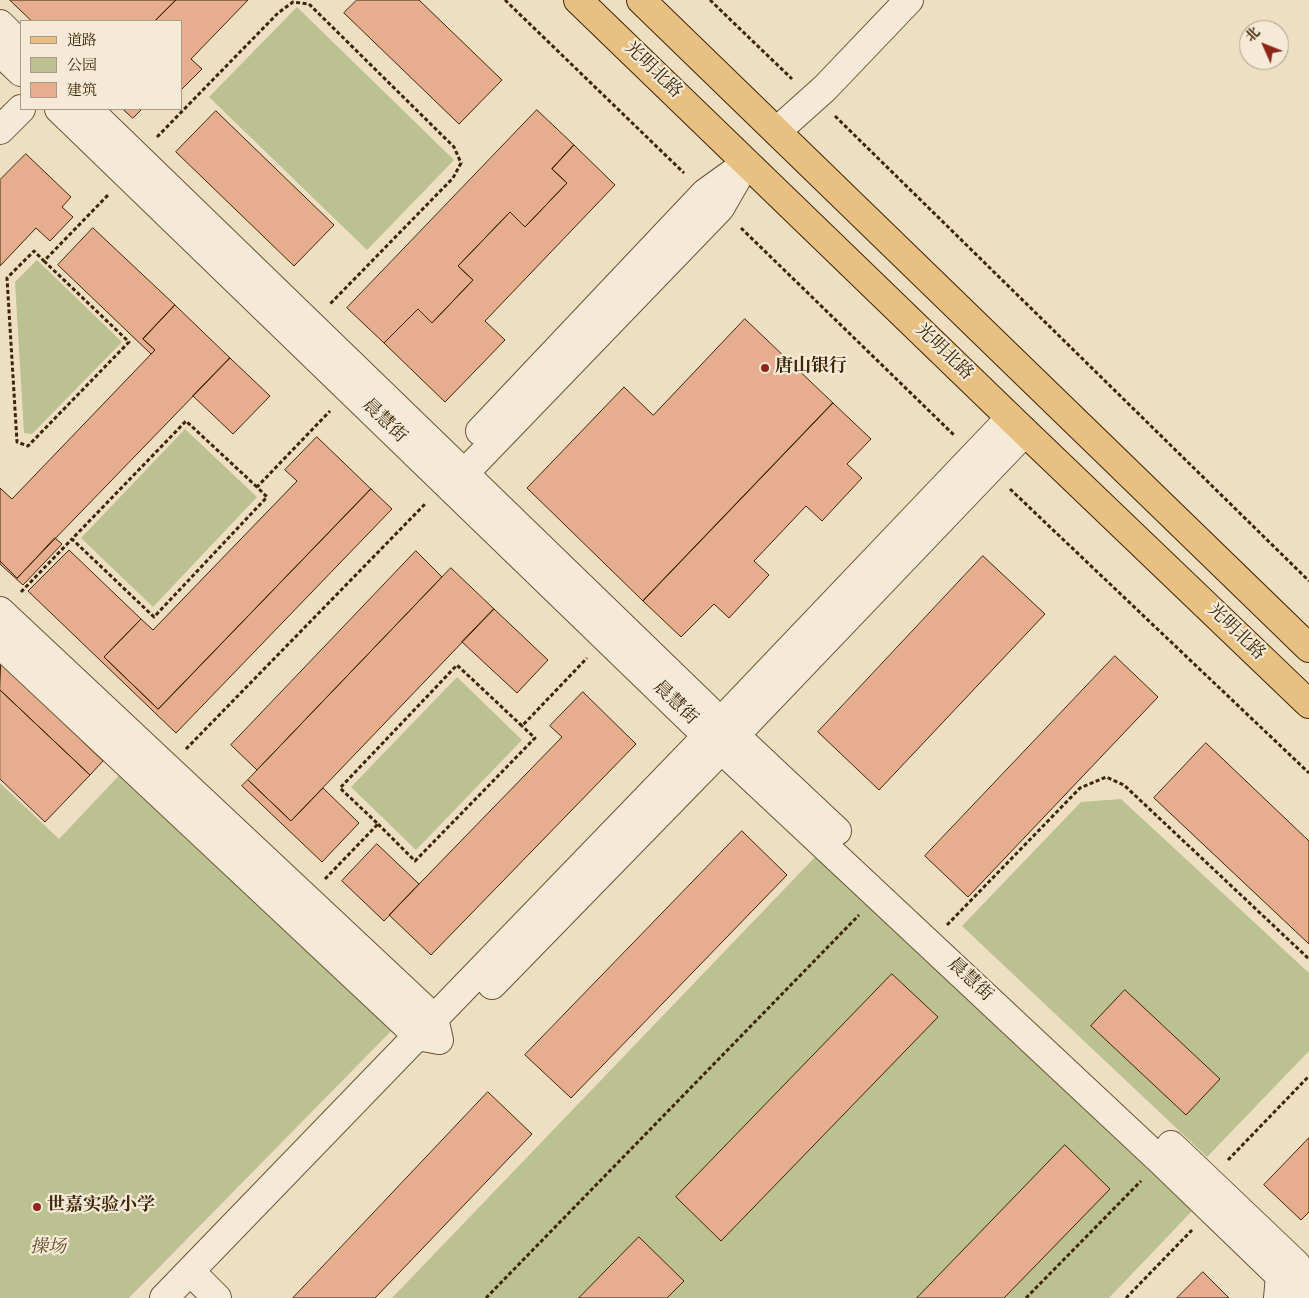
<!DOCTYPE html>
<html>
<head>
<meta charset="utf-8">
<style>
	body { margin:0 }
	#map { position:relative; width:1309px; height:1298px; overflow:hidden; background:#efdfc2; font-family:"Sorts Mill Goudy","Noto Serif SC",serif }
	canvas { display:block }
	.legend { position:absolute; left:20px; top:20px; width:162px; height:90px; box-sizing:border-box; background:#f5ead7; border:1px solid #ac9b84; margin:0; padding:6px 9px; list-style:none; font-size:15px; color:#3e2507 }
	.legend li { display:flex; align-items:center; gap:10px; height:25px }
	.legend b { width:25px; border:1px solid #ac9b84 }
	.north { position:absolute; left:1239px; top:20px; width:50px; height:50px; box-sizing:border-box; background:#f5ead7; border:1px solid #ac9b84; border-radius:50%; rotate:314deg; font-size:14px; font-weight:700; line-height:20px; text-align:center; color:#3e2507 }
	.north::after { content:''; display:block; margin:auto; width:18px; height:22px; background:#8f2418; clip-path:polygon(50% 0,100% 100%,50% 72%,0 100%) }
</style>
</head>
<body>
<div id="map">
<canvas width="1309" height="1298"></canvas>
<ul class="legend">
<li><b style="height:6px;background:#e8c081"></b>道路</li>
<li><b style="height:14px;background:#bcc191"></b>公园</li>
<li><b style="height:14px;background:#e6ae8f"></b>建筑</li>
</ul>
<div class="north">北</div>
</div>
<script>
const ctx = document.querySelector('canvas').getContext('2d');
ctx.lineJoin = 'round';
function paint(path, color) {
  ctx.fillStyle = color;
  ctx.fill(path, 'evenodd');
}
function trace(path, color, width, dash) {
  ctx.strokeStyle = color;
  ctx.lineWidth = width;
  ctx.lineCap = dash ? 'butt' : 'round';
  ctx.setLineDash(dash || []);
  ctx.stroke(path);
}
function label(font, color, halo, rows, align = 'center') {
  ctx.font = font + ' "Sorts Mill Goudy","Noto Serif SC",serif';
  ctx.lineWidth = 4.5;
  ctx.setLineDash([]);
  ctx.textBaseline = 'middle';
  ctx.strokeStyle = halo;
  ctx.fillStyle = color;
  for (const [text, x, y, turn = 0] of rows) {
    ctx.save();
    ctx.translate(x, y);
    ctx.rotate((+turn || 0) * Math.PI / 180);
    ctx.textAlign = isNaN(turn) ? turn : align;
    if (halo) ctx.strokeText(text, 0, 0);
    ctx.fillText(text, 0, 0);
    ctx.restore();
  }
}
paint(new Path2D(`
	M297,7L454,160L367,250L209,97Z
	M37,260L122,342L32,434L24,433L15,282Z
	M185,429L257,497L153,607L81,538Z
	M457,677L522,740L416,850L351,787Z
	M127,767L398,1024L129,1298H0V783L59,839Z
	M1121,799L1309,973V1051L1207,1157L962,926L1081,802Z
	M816,856L1192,1211L1109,1298H392Z`), '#bcc191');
const building = new Path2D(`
	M10,0H176L155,21H32Z
	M176,0H248L191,59L202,69L181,90V21H155Z
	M357,0H419L502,80L459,124L344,13Z
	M123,109H142L133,118Z
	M537,110L574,145L552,169L567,183L525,227L510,212L458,266L473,280L432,323L418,309L384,343L347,308Z
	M216,111L334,225L294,266L176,152Z
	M574,145L615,185L485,321L505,340L445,402L384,343L418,309L432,323L473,280L458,266L510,212L525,227L567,183L552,169Z
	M26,154L71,197L62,207L73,217L50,241L36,228L0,266V180Z
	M93,228L175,305L143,339L155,350L151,354L58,265Z
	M175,305L230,358L17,578L0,561V488L12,499L155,350L143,339Z
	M745,319L833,403L643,601L527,488L624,387L653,415Z
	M230,358L270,396L233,434L193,396Z
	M833,403L871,439L847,464L862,478L822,521L806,506L754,561L769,575L729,618L714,604L681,637L643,601Z
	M317,437L371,489L158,709L104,657L141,619L153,630L297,481L285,470Z
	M371,489L392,509L176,733L28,591L69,550L141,619L104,657L158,709Z
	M55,538L62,544L23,585L0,564V561L17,578Z
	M416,551L442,577L257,770L231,745Z
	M983,556L1045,614L879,790L818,732Z
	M451,568L494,609L291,821L248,780Z
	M494,609L548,660L517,693L462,642Z
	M1115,656L1158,697L968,897L925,856Z
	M1,663L103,761L90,775L0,690Z
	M0,690L90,775L45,822L0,779Z
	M583,692L636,744L431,955L389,915L562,737L550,726Z
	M1206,743L1309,841V944L1154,798Z
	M248,780L291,821L323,788L359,823L322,862L242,786Z
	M742,831L787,875L571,1098L525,1055Z
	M377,844L419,884L384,921L342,881Z
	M892,974L938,1017L721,1241L676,1197Z
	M1125,990L1220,1079L1186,1115L1091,1026Z
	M488,1092L532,1134L375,1298H293Z
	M1309,1138V1212L1301,1220L1264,1185Z
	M1065,1145L1110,1189L1004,1298H917Z
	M639,1237L684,1281L667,1298H579Z
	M1203,1272L1229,1298H1177Z`);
paint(building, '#e6ae8f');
trace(building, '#3e2507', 1);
const minor = new Path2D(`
	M0,24L21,45
	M0,52L21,72
	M59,109L707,736L1161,1161L1280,1276L1278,1298
	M88,109L720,721L837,831
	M0,130L21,109
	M777,131L825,88L909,0
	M480,431L705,193L737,170
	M452,486L720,208L746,163
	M0,611L434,1018L439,1040L418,1036L0,644
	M492,985L722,749L1025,432
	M1171,1145L1296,1264V1298
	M190,1271L217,1298
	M164,1298L707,736L1010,418`);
const major = new Path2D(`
	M578,0L1025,432L1309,704
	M641,0L1309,648`);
trace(minor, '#6a5436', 30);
trace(major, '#3e2507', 30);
trace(new Path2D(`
	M505,0L684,173
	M710,0L792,79
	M835,116L1309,581
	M157,137L278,13L293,2L309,4L454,147L461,163L453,178L329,305
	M741,228L955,436
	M44,261L129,342L28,446L17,442L7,278L34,251L44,261L108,195
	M257,487L186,421L72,539L154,617L267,497L257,487L330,411
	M1010,489L1309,773
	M21,592L72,539
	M186,749L426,503
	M378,824L415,861L535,738L522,726
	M325,879L378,824L340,788L457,665L522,726L587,658
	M947,925L1080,788L1106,777L1124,785L1309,959
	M1228,1160L1309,1076
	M486,1298L859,915
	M1026,1298L1141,1181
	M1126,1298L1192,1230`), '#3e2507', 3, [4, 2.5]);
trace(minor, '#f5ead7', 28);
trace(major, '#e8c081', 28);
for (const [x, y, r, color] of [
	[765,368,5,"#8f2418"],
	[37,1207,5,"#8f2418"]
]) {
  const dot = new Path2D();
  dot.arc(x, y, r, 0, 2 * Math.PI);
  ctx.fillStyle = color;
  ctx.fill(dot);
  trace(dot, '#f5ead7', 2);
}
label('18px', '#3e2507', '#f5ead7', [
	["光明北路",652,71,44],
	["光明北路",943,353,44],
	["晨慧街",383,422,44],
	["光明北路",1235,633,44],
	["晨慧街",674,704,44],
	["晨慧街",969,981,43]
]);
label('bold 18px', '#3e2507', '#f5ead7', [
	["唐山银行",775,368],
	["世嘉实验小学",47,1207]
], 'left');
label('italic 18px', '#5e4c2a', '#f5ead7', [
	["操场",48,1249]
]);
</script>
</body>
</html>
